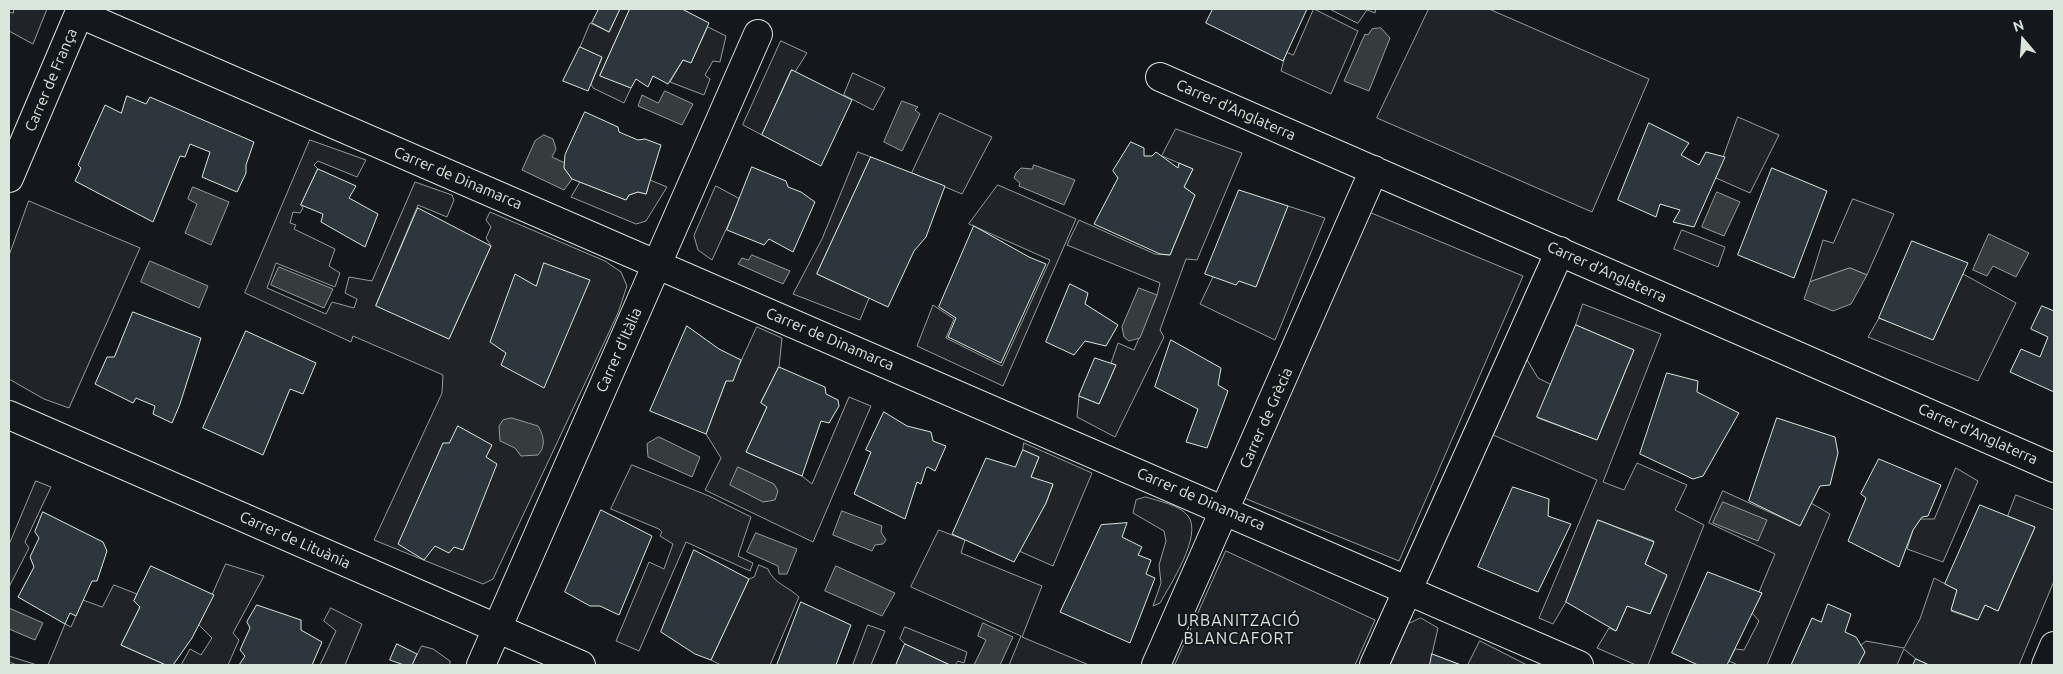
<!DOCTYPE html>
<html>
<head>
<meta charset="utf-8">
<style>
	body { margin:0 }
	#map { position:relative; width:2063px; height:674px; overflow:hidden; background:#14181c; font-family:Ubuntu,sans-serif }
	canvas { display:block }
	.frame { position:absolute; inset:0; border:10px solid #d8e6dc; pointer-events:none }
	.north { position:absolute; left:1998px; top:15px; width:50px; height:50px; -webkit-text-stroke:4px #14181c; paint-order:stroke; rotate:342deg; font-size:14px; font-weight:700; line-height:20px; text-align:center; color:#d8e6dc }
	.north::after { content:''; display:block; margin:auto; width:18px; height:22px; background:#d8e6dc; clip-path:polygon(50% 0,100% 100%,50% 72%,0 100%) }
</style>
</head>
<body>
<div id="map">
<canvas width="2063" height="674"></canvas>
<div class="frame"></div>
<div class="north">N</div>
</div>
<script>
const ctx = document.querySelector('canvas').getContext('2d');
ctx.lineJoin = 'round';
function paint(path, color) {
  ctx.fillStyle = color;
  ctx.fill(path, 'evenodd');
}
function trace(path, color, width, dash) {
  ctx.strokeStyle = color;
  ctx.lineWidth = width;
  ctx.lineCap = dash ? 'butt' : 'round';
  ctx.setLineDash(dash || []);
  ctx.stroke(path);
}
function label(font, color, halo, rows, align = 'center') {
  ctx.font = font + ' Ubuntu,sans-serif';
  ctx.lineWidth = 4;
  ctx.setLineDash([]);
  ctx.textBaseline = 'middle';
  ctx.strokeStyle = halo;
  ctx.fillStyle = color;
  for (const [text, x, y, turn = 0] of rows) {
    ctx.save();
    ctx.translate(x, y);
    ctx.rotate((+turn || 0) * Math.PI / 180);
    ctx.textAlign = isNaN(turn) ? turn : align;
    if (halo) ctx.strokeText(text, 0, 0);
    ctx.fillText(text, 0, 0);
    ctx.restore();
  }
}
const green = new Path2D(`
	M14,9H47L33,44L9,31V12L13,13Z
	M620,9H630L600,75L631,88L624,103L593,88L591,84L602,58L580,47L590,23L609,32Z
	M1314,9L1358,31L1331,94L1281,71L1286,52L1293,55Z
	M1330,9H1376L1375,13L1367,10L1358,23Z
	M1429,9H1489L1649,79L1592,212L1377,118Z
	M708,27L726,36L720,62L713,61L705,75L710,79L704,95L670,82L683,60L691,62Z
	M781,41L807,53L795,72L791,70L762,135L743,125Z
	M853,73L885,88L873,110L844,95Z
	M940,113L992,137L962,194L912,173Z
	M1738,117L1779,135L1750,193L1716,178Z
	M1176,129L1242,153L1197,260L1186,259L1160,330L1164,337L1115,437L1077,417L1079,396L1099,404L1116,365L1111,363L1118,343L1134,350L1157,295L1160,283L1067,245L1079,220L1155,254L1170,255L1195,195L1184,187L1193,169L1162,156Z
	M310,140L366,160L357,177L318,161L314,165L318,169L301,205L303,208L300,213L293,212L290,223L296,225L294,229L335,249L329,266L340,273L335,287L276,263L267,288L326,314L332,302L354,308L357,299L345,293L349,277L372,281L415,182L452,195L454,200L447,217L418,205L376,305L449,339L491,246L486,238L491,227L486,220L490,212L605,261L621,272L627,286L618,313L493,579L483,584L374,540L442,393L443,375L353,336L351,342L245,293Z
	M858,152L871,157L817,274L869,298L860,320L793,294L822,239Z
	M650,180L667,187L646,221L636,224L571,197L580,182L626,200L629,195L638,192L646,194Z
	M998,185L1076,219L1003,386L917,346L933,305L954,319L946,338L1002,366L1050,260L969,224Z
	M716,186L740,199L712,260L698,250L694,236Z
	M1853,199L1894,214L1867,275L1850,268L1810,282L1823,240L1833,243Z
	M29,201L140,248L69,408L44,399L9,379V256Z
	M1288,206L1325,218L1275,340L1200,304L1213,277Z
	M1369,212L1523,276L1399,561L1244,498Z
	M1682,230L1725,247L1718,267L1674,249Z
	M1963,274L2016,303L1978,381L1868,337L1879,318L1933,339Z
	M1583,304L1661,334L1603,482L1624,490L1637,463L1687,485L1675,510L1704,525L1648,665H1636L1597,648L1609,628L1616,631L1627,606L1650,614L1667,576L1645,564L1654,541L1598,520L1566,602L1553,624L1539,618L1597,480L1493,435L1526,358L1538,378L1552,385L1538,418L1597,440L1634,350L1576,325Z
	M757,327L782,338L779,367L761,402L767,407L746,452L802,476L812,484L849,397L871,406L813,542L705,490L721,458L706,434L726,381L735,374Z
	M1024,443L1092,473L1053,566L1019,551L1046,503L1053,485L1031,477L1039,457L1023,450Z
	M632,465L709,496L751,517L738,556L753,563L750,571L686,542L639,651L616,641L649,562L664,569L673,544L660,536L662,532L659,529L611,509Z
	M1956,468L1978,481L1943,562L1907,549L1913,530L1920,519H1934Z
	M36,481L51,487L25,542L29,548L9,587V545Z
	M1723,491L1800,526L1811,503L1830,514L1767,665H1738L1729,661L1735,649L1744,650L1759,621L1752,613L1762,593L1759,592L1775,554L1709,523Z
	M2016,495L2054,510V581L2019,665H1929L1916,659L1904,649L1897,665H1858L1865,652L1860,646L1866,641L1904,648L1920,619L1934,578L1957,590L1951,611L1977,620L1985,605L1998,611L2035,527L2008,516Z
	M1146,497C1158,501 1180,505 1188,516C1203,535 1170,585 1160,603L1153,606L1161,583L1159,565L1166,541L1164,531L1133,513L1136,500Z
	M939,530L965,540L961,553L1042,586L1022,637L1089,665H1009L1021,636L911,587Z
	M1226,551L1375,620L1355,665H1175Z
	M226,564L264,576L233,633L239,640L228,665H181L190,649L201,655L212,638L199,625Z
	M759,565L768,569C773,583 789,587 799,597L770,665H721L711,660L749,579L754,577Z
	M114,585L137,594L134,601L140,607L121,645L166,665H48L65,624L71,627L83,600L102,607Z
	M331,608L362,624L345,665H320L336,631L324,621Z
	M1421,618L1438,628L1432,654L1461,665H1390L1406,625Z
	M868,625L885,631L871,665H853Z
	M905,627L967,652L964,663L958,661L955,665H950L905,644L900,639Z
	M1480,641L1527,665H1468Z
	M422,646L433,649L450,661V665H412Z
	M9,656L37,665H17L9,662Z`);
paint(green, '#202428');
trace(green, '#939e99', 1);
const water = new Path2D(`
	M1381,28L1390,38L1369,91L1344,81L1365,34L1368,35L1372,29Z
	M665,91L693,104L682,125L638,106L642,95L658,103Z
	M902,101L918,107L915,110L920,114L902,151L884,142Z
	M544,135L553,139L556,149L552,157L565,163L564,168L572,179L564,190L522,170L535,141Z
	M1034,165L1075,180L1064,205L1019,186L1020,183L1014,178L1016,173L1021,168L1032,169Z
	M193,187L229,202L211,245L185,233L197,204L188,199Z
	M1717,192L1740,202L1724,236L1702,227Z
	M1989,234L2029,253L2016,277L1993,266L1987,276L1973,270Z
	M752,255L790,271L783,284L738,264L742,258L748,260Z
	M150,261L208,286L199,308L141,282Z
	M279,267L333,289L324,308L271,285Z
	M1850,268L1867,275L1851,304L1833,311L1804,299L1810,282Z
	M1139,288L1157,295L1140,338L1129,341L1124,337L1122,327Z
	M512,418L538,426C544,436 546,446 538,455L521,456L515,448L500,441L499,426L503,420Z
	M659,437L700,457L692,477L648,457L647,444Z
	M738,467L774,484L778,491L775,500L763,502L730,485Z
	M1723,502L1767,520L1758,541L1713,523Z
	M842,511L882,526L881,532L886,540L883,544L875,545L872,551L833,535Z
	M756,533L797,549L787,574H779L778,566L747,552Z
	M836,566L895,593L882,616L825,591Z
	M9,608L43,623L35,640L9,629Z
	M983,623L1013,637L1000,665H974L986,640L978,636Z`);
paint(water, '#363b3e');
trace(water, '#939e99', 1);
const building = new Path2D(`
	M599,9H620L609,32L592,23Z
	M630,9H682L709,23L691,63L683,60L668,84L653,76L648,87L636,79L631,88L600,76Z
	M1213,9H1307L1283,61L1206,23Z
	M580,47L602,57L588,91L563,81Z
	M792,70L852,100L821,166L762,135Z
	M127,96L146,104L150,97L254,142L246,165V173L237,192L202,177L210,152L190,144L185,157L180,156L153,222L75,181L81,168L78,165L105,105L121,113Z
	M585,112L618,127L619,132L638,140L645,139L661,145L646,194L638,192L629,195L626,200L572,179L564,168L565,155Z
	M1649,123L1689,143L1681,155L1699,165L1706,152L1725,157L1694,227L1673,222L1680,210L1660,204L1656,217L1618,200Z
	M1131,142L1144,148V156H1152L1156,152L1178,168L1179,163L1193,169L1184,187L1195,195L1170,255L1160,254L1094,224L1118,178L1113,171Z
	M871,157L945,186L926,237L914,251L888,307L817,274Z
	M752,167L786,181L788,187L801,192L815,202L793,252L769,239L764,245L727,230Z
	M1772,168L1827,191L1794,278L1738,255Z
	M318,169L356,186L349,198L378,214L365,247L321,222L323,214L301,205Z
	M1239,190L1288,206L1256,287L1239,281L1236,285L1205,274Z
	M418,208L491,246L449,339L376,306Z
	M974,226L1029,257L1046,264L1001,363L948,337L956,318L939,307Z
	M1912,241L1968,263L1933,340L1879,318Z
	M544,263L590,280L544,388L501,365L506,353L490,342L515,274L536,286Z
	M1070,284L1088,293L1085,304L1118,325L1106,346L1085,341L1074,355L1046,342Z
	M2042,306L2054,311V392L2010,372L2021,349L2040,357L2048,337L2031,329Z
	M133,312L201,338L180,404L172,423L153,414L155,406L136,398L133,403L95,384L107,357H114Z
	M1576,325L1634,350L1597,440L1537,417Z
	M687,326L719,349L741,360L733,381H726L706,434L650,411Z
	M246,331L316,363L303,394L290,389L263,455L203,428Z
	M1171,340L1221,368L1218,385L1228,391L1207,448L1186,442L1198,409L1155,387Z
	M1095,358L1116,365L1099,404L1079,396Z
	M779,367L825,387L826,394L838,400L839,406L829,423L821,421L802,476L746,452L767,407L761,403Z
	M1667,373L1698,381L1697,392L1739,413L1703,476L1693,479L1640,454Z
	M884,412L907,426L931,432L933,441L946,446L935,471L928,467L926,468L921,484L917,482L905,519L854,494L871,452L866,450Z
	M1777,418L1835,437L1838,453L1830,485L1820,486L1800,526L1749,501Z
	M458,426L492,445L486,457L497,464L463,550L454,547L449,553L435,546L424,560L398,544L443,443H449Z
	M1023,450L1039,457L1031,477L1053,484L1046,503L1014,562L952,534L986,458L1015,467Z
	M1879,459L1941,485L1928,516L1922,517L1913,530L1899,567L1848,541L1866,498L1861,494Z
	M1513,487L1549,499L1548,516L1571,524L1538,592L1478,567Z
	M1980,505L2035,527L1998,611L1985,605L1978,620L1951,610L1957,590L1945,584Z
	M601,510L652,536L619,615L600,606H590L565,592Z
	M43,512L103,542L107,551L97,581H92L76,616L70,613L65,624L18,597L34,567L30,557L39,538L35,532Z
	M1598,520L1654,542L1645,564L1667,575L1650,614L1627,606L1616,631L1566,602Z
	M1127,523L1122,537L1142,547L1138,555L1151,560L1146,574L1155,578L1130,643L1060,612L1101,525Z
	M694,550L749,579L711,660L695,654L661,632Z
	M151,566L214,595L192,638L173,665H166L121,645L140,607L134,601Z
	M1708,572L1762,593L1727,665H1698L1672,653Z
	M801,602L851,625L836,665H777Z
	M1828,604L1851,614L1845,632L1856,637L1865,652L1858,665H1791L1812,618L1821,622Z
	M257,605L301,620V630L322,642L312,665H239L245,656L240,650L250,628L247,622Z
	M397,644L417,654L412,665H404L390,660Z
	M905,644L950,665H896Z
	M1432,654L1461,665H1430Z
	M1916,659L1929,665H1913Z`);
paint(building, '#2c363c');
trace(building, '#d8e6dc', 1);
const minor = new Path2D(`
	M80,14L1579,665
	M1160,77L2054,468
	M9,178L81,9
	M9,415L581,665
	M481,665L758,34
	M1156,665L1374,170
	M1374,665L1560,251
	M2046,665L2054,646`);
trace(minor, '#d8e6dc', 30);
trace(minor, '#14181c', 28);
label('15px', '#d8e6dc', '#14181c', [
	["Carrer de França",51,80,-67],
	["Carrer d'Anglaterra",1236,110,24],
	["Carrer de Dinamarca",458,178,23],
	["Carrer d'Anglaterra",1607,272,24],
	["Carrer de Dinamarca",830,339,23],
	["Carrer d'Itàlia",619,350,-66],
	["Carrer de Grècia",1266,418,-66],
	["Carrer d'Anglaterra",1978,434,24],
	["Carrer de Dinamarca",1201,499,23],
	["Carrer de Lituània",295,540,24]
]);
ctx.letterSpacing = '1px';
label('16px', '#d8e6dc', '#14181c', [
	["URBANITZACIÓ",1239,621],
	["BLANCAFORT",1239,639]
]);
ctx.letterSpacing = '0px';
</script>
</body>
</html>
